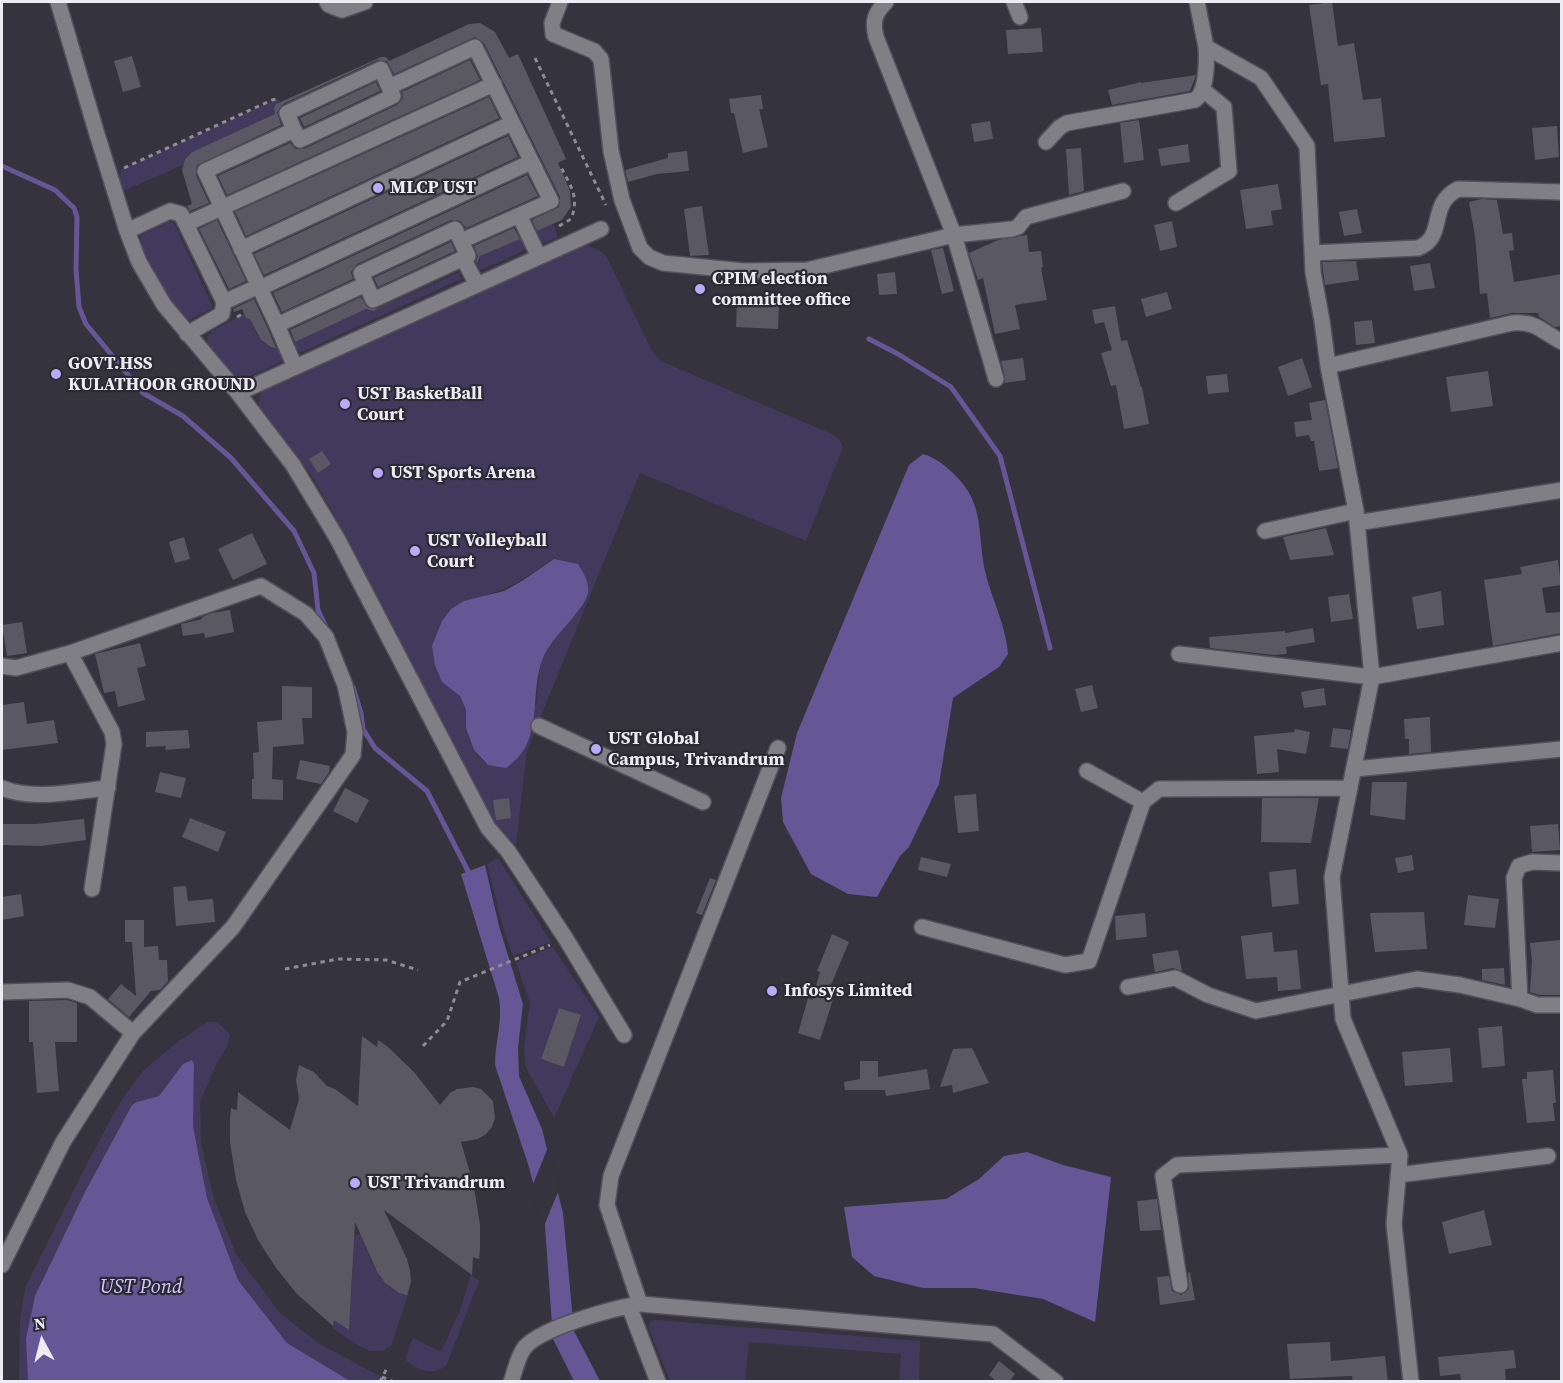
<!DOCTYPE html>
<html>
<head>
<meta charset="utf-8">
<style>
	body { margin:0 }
	#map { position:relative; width:1563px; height:1383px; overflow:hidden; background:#35333e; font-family:"Source Serif 4",serif }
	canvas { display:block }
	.frame { position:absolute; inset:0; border:3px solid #edecf3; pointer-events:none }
	.north { position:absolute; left:12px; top:1311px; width:60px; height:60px; -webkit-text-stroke:4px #2b2933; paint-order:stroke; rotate:353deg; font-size:16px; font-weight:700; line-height:24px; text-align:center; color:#edecf3 }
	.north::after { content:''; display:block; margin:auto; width:21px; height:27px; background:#edecf3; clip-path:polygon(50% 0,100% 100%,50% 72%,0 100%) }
</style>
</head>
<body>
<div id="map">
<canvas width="1563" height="1383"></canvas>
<div class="frame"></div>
<div class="north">N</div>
</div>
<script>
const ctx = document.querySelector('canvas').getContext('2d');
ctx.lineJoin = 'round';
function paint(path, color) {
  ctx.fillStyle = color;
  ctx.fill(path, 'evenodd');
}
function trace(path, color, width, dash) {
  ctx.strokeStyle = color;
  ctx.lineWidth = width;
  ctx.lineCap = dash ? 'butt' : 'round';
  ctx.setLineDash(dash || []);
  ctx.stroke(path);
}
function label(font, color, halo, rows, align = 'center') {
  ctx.font = font + ' "Source Serif 4",serif';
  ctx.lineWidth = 4.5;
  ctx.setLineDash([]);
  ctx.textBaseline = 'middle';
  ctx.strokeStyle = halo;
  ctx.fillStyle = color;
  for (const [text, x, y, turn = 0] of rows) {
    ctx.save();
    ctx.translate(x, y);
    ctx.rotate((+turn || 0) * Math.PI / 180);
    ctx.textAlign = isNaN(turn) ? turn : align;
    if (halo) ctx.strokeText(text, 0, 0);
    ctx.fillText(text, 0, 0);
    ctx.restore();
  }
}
paint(new Path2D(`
	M277,99L279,102L274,108L275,114L192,152L185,159L183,165L128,189L124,190C120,184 119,176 122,169Z
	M169,222L174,223L212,305V308L189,320C176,316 137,249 141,235Z
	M553,224L558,237L542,243L534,232Z
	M521,238L525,246L523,251L481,270L476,265L480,261V256Z
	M588,246L599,250L606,256L653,353L661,361L834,435L840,440L843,447L806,541L640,473L527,750L516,845L495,824L342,528L312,476L258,404L261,393L268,388L577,247ZM553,559L581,607L564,625L543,656L539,674L537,704L487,765L474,750L466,728V710L460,695L486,595C514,588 530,574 553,559Z
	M460,272L461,279L302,352L297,351L292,343L366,309L374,311Z
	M247,312C254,327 260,350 281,347L285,356L283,361L246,378L238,377L233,375L208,344L207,337L212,331Z
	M498,858L551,942L513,956L503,927L487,864Z
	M553,947L599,1017L554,1118L525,1066L524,1047L530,1003L516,962ZM559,1008L581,1016L564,1067L541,1059Z
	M207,1022H217L230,1034L227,1047L216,1065L200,1102L201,1143L214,1199L236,1254L280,1313L318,1343L382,1377L380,1381H350L287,1343L238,1280L207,1198L193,1126L194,1064L192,1060L183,1064L159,1096L137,1102L26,1339L28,1381L19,1382L20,1319L25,1288L89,1160L115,1111L129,1089L143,1071L175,1044Z
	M360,1234C369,1255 377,1286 402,1294L406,1286L409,1292L391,1346L382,1351H370L352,1342L333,1328L334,1320L349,1330L353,1267L341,1242Z
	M471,1275L479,1281L446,1366C432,1376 419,1370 406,1361V1356L413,1338L441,1352L460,1310Z
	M656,1320L920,1341L919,1381H899L901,1354L749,1342L745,1381H670L649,1329L650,1322Z`), '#413a5d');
paint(new Path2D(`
	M923,454C936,458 943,464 953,473C987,505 976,535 986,575C993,602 1006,626 1008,654L999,667L953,698L939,784L909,847L900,856L877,897L848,894L811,874L783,822L781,798L797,733L909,465Z
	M554,559L578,564C583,572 590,583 588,593C584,611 551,637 543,658C528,696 546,741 506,768L488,765L474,750L466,728V710L460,696L442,682L435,665L432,646L442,621L451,609L464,601L504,591L522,581Z
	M485,865L499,926L523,1004L518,1048L519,1076L542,1129L563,1213L574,1331L600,1381H574L553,1339L545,1226L528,1164L495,1065C495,1042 503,1021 499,998L461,874Z
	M192,1060L194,1064L193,1126L207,1198L238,1280L287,1343L350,1381H28L26,1339L35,1296L85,1192L132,1105L137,1102L159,1096L183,1064Z
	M1027,1152L1063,1165L1111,1177L1095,1322L1043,1299L974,1288H923L874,1276L852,1257L844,1207L946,1199L979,1179L1004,1156Z`), '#655795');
paint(new Path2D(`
	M549,1145L560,1187L542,1231L531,1189Z`), '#35333e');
trace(new Path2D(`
	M2,166L55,190L74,208L77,217L76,270L79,307L86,324L143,393L183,416L231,458L294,531L314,573L318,610L327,629
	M869,339L898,354L951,387L1000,456L1050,648
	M353,687L361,713L363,729L375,748L427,791L470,875`), '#655795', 5);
paint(new Path2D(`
	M1332,2L1338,46L1354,43L1363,100L1381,98L1385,137L1334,142L1328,84L1321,85L1309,5Z
	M480,23L495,32L509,58L518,54L566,159L558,163L570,191L571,207L562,220L537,231L532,220L559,207L560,197L484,43L475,37L394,74L387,61L377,60L283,104L277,112L281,125L197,165L196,175L209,203L190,211L187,206L192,204L182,170L185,159L192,152L275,114L274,108L276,104L381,57H386L389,61L469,24Z
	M1041,28L1043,52L1008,54L1006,30Z
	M132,56L141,87L123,92L114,61Z
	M470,60L480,80L227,195L218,176L290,143L296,149H304L397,105L403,98L402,92Z
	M1196,75L1190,91L1112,105L1108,90L1141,82V83Z
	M376,82L380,91L304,127L300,118Z
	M761,95L763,109H759L768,147L743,153L734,113H731L729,99Z
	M489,97L499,118L246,236L235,212Z
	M1139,120L1144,160L1124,163L1120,123Z
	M990,121L993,139L974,142L971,124Z
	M1557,126L1559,157L1535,160L1532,128Z
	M508,136L518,157L264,275L254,254Z
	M1188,144L1190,162L1161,166L1158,149Z
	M1081,148L1084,191L1069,195L1066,149Z
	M687,151L689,171L657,174L628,182L625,170L668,158V153Z
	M527,175L538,196L466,228L460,221L451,220L357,264L351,272L353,279L282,312L273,293Z
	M1278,184L1282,209L1271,211L1273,225L1246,229L1240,190Z
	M1482,199L1497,200L1503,234L1512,233L1514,250L1509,251L1514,282L1562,274V326L1555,327L1539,317L1538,313H1512L1490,318L1487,293L1480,294L1475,236L1469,202Z
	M702,206L709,255L690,256L684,209Z
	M1357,209L1362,233L1344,236L1339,212Z
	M217,220L246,281L229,289L199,229Z
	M1172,221L1177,247L1160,251L1154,225Z
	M514,228L520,239L480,256L477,264L476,262L478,256L474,246Z
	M1027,235L1029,252L1041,251L1043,267L1041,268L1047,300L1015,305L1020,329L995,334L983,278L978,280L969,253L998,240Z
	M451,242L455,251L378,287L374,278Z
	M943,248L954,291L942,294L931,250Z
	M1356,261L1359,280L1325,285L1322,262Z
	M1430,263L1435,288L1414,291L1410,266Z
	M459,271L374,311L366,309L295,342L290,330L361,297L367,307L377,309Z
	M895,272L897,294L879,295L877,274Z
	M1167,292L1172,309L1146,317L1141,299Z
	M254,299L268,329L276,348L271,347L261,340L250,319L246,318L242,309L234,312L233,309Z
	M737,302L779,303L778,329L736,327Z
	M1115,306L1121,341L1127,340L1141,387H1142L1149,424L1124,429L1116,385L1111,386L1101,353L1112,350L1104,322L1095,324L1092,310Z
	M1372,320L1375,343L1356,345L1354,322Z
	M1023,358L1026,380L1004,383L1005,377L1001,361Z
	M1302,358L1312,387L1288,396L1278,367Z
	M1488,371L1493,406L1451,412L1446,377Z
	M1227,374L1229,392L1208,394L1206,376Z
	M1325,400L1338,468L1319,471L1314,441H1311L1309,435L1296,437L1294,422L1312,420L1309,403Z
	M322,451L331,464L318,473L309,459Z
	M1326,528L1334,555L1290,560L1283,537Z
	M252,533L267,564L233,580L218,549Z
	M184,537L190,559L175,563L169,542Z
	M1558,560L1561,585L1542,588L1546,613L1562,612V633L1493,646L1484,580L1522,574L1520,567Z
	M1441,591L1444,625L1417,629L1412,597Z
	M1349,594L1353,619L1331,622L1328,597Z
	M230,610L234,632L205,638L204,633L183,636L181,624L202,619V617L212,613Z
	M22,622L27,653L7,656L2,625Z
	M1313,628L1315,642L1286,647L1287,654L1274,655L1210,648L1209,637L1285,631V633Z
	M140,643L146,666L137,668L145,700L118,707L115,691L104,693L95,654Z
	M1092,685L1098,708L1081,712L1075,689Z
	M282,686L312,687V718H302L304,744L273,747L272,779L283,780V800L252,799V779H254L253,753L259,752L257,722L282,720Z
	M1324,688L1326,705L1304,708L1301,692Z
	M24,702L27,724L54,720L58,743L2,750V705Z
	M1430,717L1431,752L1409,754V739H1405L1404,719Z
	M1333,728L1351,730L1348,749L1330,747Z
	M1295,729L1310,732L1306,754L1277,749L1279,772L1257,774L1254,736L1294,732Z
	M188,730L190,748L165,750L166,746L146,747V732Z
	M300,760L330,766L329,772L321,784L296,779Z
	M160,772L186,778L181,798L155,792Z
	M1372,782H1407L1405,820L1370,815Z
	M345,788L369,800L357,823L333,811Z
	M976,794L979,831L958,833L954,796Z
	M509,798L511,818L496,820L493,800Z
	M1262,798H1319L1311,843L1261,842Z
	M190,818L226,832L218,852L182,837Z
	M84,819L86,840L41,846L2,845V824H36Z
	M1558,824L1560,850L1532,852L1530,826Z
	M1412,855L1414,870L1398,873L1395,858Z
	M921,857L951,864L947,877L918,870Z
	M1296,869L1299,904L1272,907L1269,872Z
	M710,878L716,880L702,915L696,913Z
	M186,886L188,901L213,899L215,922L176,926L173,887Z
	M21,894L24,916L2,920V897Z
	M1468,895L1499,899L1495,928L1464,925Z
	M1424,912L1427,949L1375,952L1370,913Z
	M1145,913L1147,937L1116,940L1115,916Z
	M125,920H144V947L158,946L159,960H167L168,981L160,990L151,991L129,1017L108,999L121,984L136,996L132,942H125Z
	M1272,932L1274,952L1297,950L1301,989L1278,991L1277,977L1246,979L1241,936Z
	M832,934L849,942L827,994L834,996L820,1040L798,1033L808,998L812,1000L820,972L817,971Z
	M1561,940L1560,995H1539L1530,992L1532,961L1530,943Z
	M1178,950L1182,971L1173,968L1155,972L1152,954Z
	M1504,968L1505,985L1482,980V969Z
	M67,1000L77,1003V1042H55L59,1091L37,1093L33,1042H29V1001Z
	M559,1008L581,1015L564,1067L541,1059Z
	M1502,1026L1505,1066L1482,1068L1478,1028Z
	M362,1036L377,1047L378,1040L388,1047L414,1072L440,1105L450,1093L457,1089L473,1087L481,1089L493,1101L495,1118L492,1127L486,1134L478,1139L461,1142L474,1187L480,1225V1249L479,1259L473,1257L472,1275L384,1210L407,1259L410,1271L411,1282L407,1295L399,1293L385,1283L377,1272L355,1222L349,1330L334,1320L333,1326L297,1294L276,1268L258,1240L245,1212L236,1180L230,1142V1118L231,1108L237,1110L238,1092L290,1130L299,1099L296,1080L299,1065L314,1072L327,1086L335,1089L358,1106Z
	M972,1048L989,1083L953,1093L952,1085L940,1087L953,1049Z
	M1450,1048L1453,1082L1405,1086L1402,1052Z
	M860,1061H878V1077L927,1069L930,1089L886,1096L885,1090H845L844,1082L860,1079Z
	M1553,1070L1556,1103H1553L1555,1121L1527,1123L1522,1079H1527V1072Z
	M1157,1199L1161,1230L1140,1231L1137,1201Z
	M1484,1210L1492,1245L1449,1254L1442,1222Z
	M1190,1272L1195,1300L1160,1305L1157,1277L1169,1276L1172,1291L1181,1295L1189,1289L1188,1273Z
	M1330,1342L1331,1361L1385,1356L1388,1382H1353L1352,1376L1290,1379L1287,1344Z
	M1514,1350L1516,1368L1505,1369L1506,1382H1461L1460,1374L1440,1376L1438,1357Z
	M999,1361L1015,1374L1009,1382H997L989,1375Z`), '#5a5863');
const minor = new Path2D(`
	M58,2L96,131L127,231L139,262L164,305L238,393L293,465L337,538L488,828L508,851L566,939L624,1035
	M327,2L329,5L342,10L365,2
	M560,2L552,23L553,34L594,51L601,59L611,151L622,200L640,248L649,257L663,263L744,271L807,270L954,235L1012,229L1018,227L1026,217L1123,191
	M886,2C875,13 872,20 876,37L954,235L996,379
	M1014,2L1020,17
	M1197,2L1206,47L1261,78L1307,146L1313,272L1322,321L1328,366L1356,511L1372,677L1332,877L1343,1019L1400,1155L1394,1224L1411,1382
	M475,47L551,201L461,241L455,229L361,273L366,284L277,325L205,171L294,130L300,140L393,96L389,87Z
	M294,130L287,113L381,69L389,87
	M1046,142L1060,127L1067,123L1195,100C1207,92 1207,61 1206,47
	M1176,203L1229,171L1224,107L1203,90
	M519,215L539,257
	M186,224L494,84
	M127,231L170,211L181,214L224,302L222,314L187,334
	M241,249L512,123
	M1312,253L1418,248C1447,237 1427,205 1458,189L1562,192
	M463,258L477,285
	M366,284L373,300L468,256L461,241
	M260,288L531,162
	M224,302L259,286
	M277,325L295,367
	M1328,366L1512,323C1537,321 1542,332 1562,342
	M238,393L601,229
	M1357,523L1562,490
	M1265,531L1356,511
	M70,653L112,732L114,744L92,889
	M1179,654L1372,677L1562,643
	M2,666L16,668L70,653L261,586L306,614L326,637L345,685L355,732L353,755L233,927L133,1033L63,1142L2,1265
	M539,726L703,802
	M1354,769L1562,749
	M1087,771L1143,802
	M2,788C33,801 75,791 108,788
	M1562,863L1532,862L1519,866L1514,878L1520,999L1537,1005H1562
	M922,927L1065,965L1089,961L1143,802L1159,789L1349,788
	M1128,987L1175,978L1208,995L1256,1011L1417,979L1460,985L1520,999
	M2,992L68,990L90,997L133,1033
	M1398,1175L1548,1156
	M1180,1285L1163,1176L1177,1165L1400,1155
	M640,1304L607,1205L611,1176L778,748
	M629,1306L658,1382
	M511,1382C515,1371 518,1355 525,1347C543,1327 614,1308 640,1304L993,1334L1056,1382`);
trace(minor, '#52515b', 18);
trace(new Path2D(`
	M535,58L606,205
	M124,168L272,100L277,99L278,101
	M559,226L571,219C580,196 570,186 560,165
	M237,317L244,313
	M285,969L338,959L386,960L418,970
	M423,1046L447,1021L460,982L550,945
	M382,1377L394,1382
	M380,1382L388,1366`), '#8d8c95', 3, [4.5, 4.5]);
trace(minor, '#807f85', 15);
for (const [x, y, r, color] of [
	[378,188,6,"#b9abf7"],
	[700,289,6,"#b9abf7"],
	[56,374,6,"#b9abf7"],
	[345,404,6,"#b9abf7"],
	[378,473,6,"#b9abf7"],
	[415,551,6,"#b9abf7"],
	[596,749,6,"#b9abf7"],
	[772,991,6,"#b9abf7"],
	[355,1183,6,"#b9abf7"]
]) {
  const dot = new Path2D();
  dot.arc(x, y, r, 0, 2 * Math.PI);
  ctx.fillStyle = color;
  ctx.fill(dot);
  trace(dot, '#2b2933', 2);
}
label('bold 18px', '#edecf3', '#2b2933', [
	["MLCP UST",390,188],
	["CPIM election",712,279],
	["committee office",712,300],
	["GOVT.HSS",68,364],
	["KULATHOOR GROUND",68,385],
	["UST BasketBall",357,394],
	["Court",357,415],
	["UST Sports Arena",390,473],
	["UST Volleyball",427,541],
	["Court",427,562],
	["UST Global",608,739],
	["Campus, Trivandrum",608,760],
	["Infosys Limited",784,991],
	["UST Trivandrum",367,1183]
], 'left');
label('italic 20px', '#cfc6fd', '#2b2933', [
	["UST Pond",141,1288]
]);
</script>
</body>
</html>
